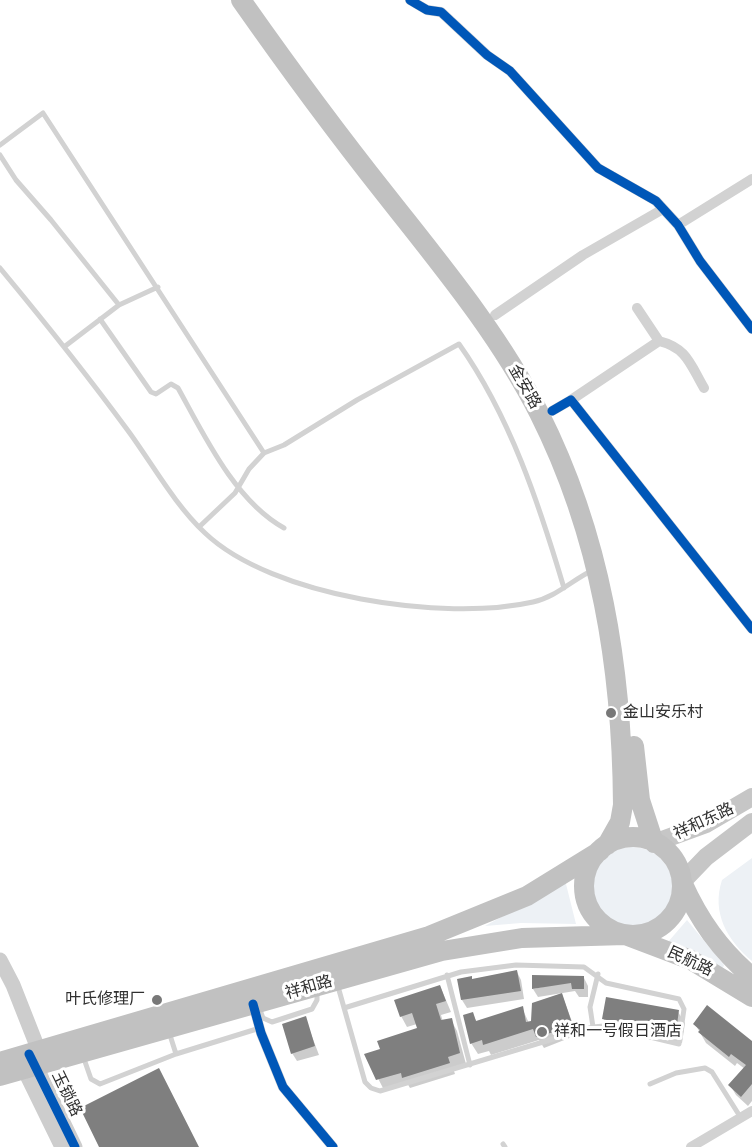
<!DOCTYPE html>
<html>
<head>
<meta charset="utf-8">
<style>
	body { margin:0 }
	canvas { display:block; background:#fff }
</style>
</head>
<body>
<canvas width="752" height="1147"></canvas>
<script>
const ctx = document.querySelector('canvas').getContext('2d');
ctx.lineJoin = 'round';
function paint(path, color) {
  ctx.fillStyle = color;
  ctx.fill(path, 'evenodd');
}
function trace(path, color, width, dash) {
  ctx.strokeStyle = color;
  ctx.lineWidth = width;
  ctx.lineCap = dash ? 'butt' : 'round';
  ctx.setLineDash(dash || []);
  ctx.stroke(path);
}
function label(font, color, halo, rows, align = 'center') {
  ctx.font = font + ' Poppins,"Noto Sans SC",sans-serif';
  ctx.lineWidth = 6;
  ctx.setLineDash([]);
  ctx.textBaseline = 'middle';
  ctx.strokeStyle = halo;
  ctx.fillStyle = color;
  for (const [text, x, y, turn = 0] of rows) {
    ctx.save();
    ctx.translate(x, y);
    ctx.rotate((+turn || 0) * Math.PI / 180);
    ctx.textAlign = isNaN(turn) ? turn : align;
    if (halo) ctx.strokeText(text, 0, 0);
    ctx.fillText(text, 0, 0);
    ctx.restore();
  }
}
paint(new Path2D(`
	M591 888a41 41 0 1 1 82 0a41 41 0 1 1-82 0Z
	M752,858V961C728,941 711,913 722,880Z
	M563,883L566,884L576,924L521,923L485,926Z
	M687,920L724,965L723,968L668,942Z`), '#edf1f5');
paint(new Path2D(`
	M517,972L521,980L524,999L467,1008L462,1000L459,980H472Z
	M584,978L588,986V997H579L575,991L538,997L533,989Z
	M440,986L451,1012L441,1015L443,1022L451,1020L457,1031L466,1064L453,1068L455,1074L410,1088L407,1083L384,1090L366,1055L382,1050L418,1029L417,1024L407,1027L401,1016Z
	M562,995L577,1035L544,1048L539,1040L491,1055L489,1051L478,1054L471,1043L472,1014L477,1022L522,1008L529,1023Z
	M678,1012L685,1023L682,1043L610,1030L603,1018Z
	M305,1018L319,1055L297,1061L292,1053Z
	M695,1024L752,1045V1101L748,1106L736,1095L730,1085L745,1069L737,1063L735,1066L706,1043Z`), '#0003');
paint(new Path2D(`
	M517,970L521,991L461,1000L457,979L472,976V979Z
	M532,975L584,976V989H572L571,983L532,989Z
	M440,985L446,1001L436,1004L441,1020L452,1018L460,1053L448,1057L450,1063L402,1078L401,1073L376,1080L364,1054L380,1049L377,1041L417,1028L412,1013L400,1017L394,1000Z
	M562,993L572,1023L560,1027L561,1030L536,1037L533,1029L483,1045L482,1040L470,1044L463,1015L473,1012L476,1021L523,1006L526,1022L531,1021L532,1003Z
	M606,997L679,1010L676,1032L664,1030V1032L602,1019Z
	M707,1005L752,1041V1084L741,1097L728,1085L746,1065L731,1054L729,1057L698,1032L700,1030L693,1024Z
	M306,1016L315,1046L291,1054L282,1024Z
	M159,1068L199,1147H99L80,1108Z`), '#7f7f7f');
trace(new Path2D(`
	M0,145L43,113L264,453
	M0,155L16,180L51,220L119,305
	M0,268C44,321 88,376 129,432C153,465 175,505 205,533C272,597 445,622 533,602C556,597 572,580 593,570
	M100,319L151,392L156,394L171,384L178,388C204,435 235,501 284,528
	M64,347L119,305L158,287
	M199,527L235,493L249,469L264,453L284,445L357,400L459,344C510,416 539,504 564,588
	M447,975L470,1065
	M337,983L365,1082L371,1088L380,1091L593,1027L604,1026L679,1044L684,1009L679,999L606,983L584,967L516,965L461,972L344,1008
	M259,1007L263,1018L272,1022L312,1009L317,1000V991
	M593,1027L590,1007L598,974
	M169,1032L176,1054
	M83,1056L91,1079L100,1084L176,1054L260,1028
	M650,1084L676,1073L705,1068L712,1072L741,1118
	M503,1144L505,1147`), '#d2d2d2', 5);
trace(new Path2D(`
	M410,0L427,10L441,12L487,55L510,71L598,168L656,201L678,225L700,261L752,329
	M678,225L752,179
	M637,308L659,341C687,348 690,364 704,388
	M495,315L583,255L663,209
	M571,400L659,341
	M552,411L571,400L752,629
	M253,1004L261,1033L283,1087L333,1147
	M691,1147L752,1111`), '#d2d2d2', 10);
trace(new Path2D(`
	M0,960L13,985L39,1051
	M32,1058L75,1147
	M19,1059L62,1147`), '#cdcdcd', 15);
trace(new Path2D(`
	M654,843L706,824L752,797
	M682,882L706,857L752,822`), '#c6c6c6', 18);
trace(new Path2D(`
	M241,0C288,67 336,132 386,195C441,265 498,333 539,413C601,536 622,668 623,805L620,822L607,845
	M634,746L640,800L654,843
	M584 886a49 49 0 1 1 98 0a49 49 0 1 1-98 0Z
	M682,882C699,920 720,950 752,977
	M0,1062L429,936L527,896L600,851
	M0,1076L442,951L522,938L625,935L691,960L752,997`), '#c1c1c1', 20);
trace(new Path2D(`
	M410,0L427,10L441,12L487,55L510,71L598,168L656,201L678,225L700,261L752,329
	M552,411L571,400L752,629
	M253,1004L261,1033L283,1087L333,1147
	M29,1054L75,1147`), '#0057b8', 9);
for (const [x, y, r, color] of [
	[611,713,6,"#787878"],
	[157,1000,6,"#787878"],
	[542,1032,6,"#787878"]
]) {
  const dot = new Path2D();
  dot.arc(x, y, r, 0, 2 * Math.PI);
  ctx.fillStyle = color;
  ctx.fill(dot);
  trace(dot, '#fff', 2);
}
label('16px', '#303030', '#fff', [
	["金安路",524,387,60],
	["祥和东路",704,822,-25],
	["民航路",690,962,25],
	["祥和路",309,988,-16],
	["玉锁路",66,1094,64]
]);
label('16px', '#303030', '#fff', [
	["金山安乐村",623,713],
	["叶氏修理厂",145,1000,"right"],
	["祥和一号假日酒店",554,1032]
], 'left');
</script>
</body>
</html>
